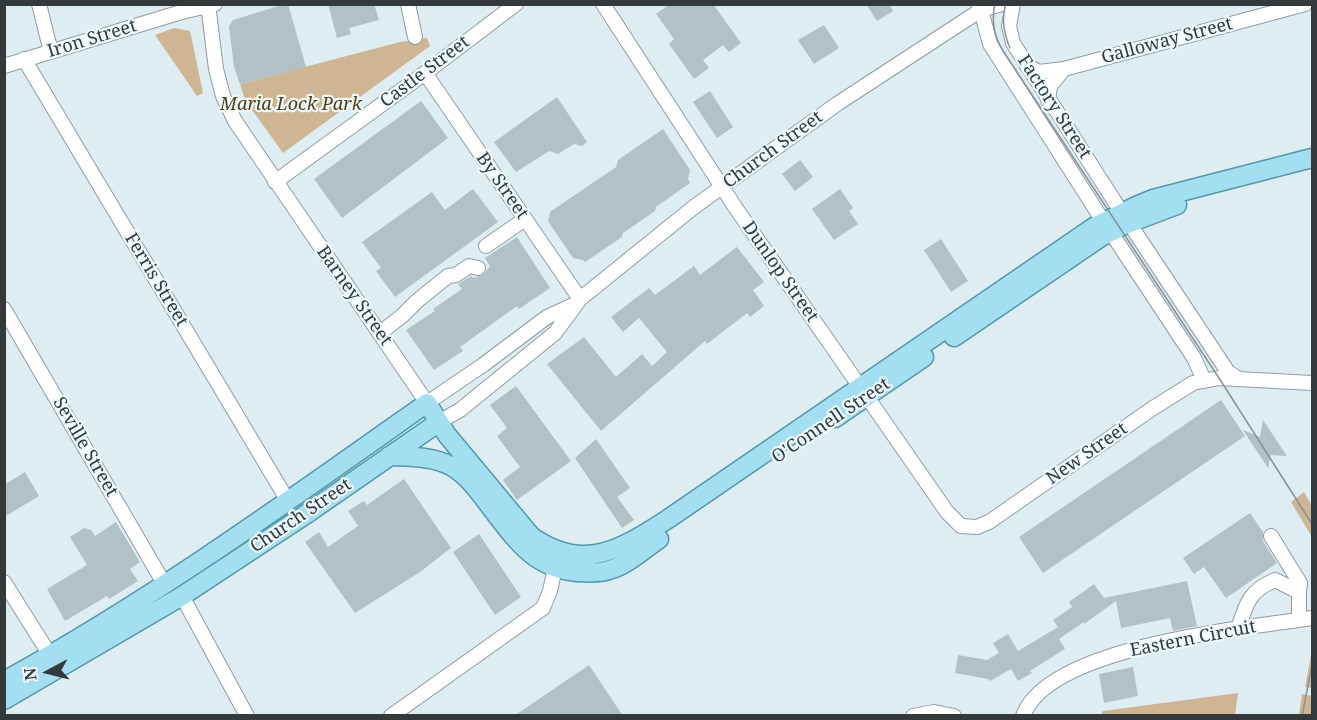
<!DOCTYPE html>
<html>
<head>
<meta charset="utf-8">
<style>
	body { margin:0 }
	#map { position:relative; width:1317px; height:720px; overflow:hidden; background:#ddedf2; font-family:"Noto Serif",serif }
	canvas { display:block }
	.frame { position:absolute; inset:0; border:6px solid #343a3c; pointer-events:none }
	.north { position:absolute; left:18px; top:642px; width:60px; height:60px; -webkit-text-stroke:4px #ecf9fd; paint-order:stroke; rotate:263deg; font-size:16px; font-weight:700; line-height:24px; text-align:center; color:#343a3c }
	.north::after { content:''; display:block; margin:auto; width:21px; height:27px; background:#343a3c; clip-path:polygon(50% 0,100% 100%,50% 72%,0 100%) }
</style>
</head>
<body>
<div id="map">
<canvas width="1317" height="720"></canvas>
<div class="frame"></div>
<div class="north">N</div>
</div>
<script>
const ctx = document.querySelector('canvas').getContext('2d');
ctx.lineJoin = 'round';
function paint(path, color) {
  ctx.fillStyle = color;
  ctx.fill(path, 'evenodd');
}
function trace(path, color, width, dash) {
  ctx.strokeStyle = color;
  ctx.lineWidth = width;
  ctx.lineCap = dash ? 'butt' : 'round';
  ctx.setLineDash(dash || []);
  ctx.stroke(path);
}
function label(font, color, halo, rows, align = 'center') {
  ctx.font = font + ' "Noto Serif",serif';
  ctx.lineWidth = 4.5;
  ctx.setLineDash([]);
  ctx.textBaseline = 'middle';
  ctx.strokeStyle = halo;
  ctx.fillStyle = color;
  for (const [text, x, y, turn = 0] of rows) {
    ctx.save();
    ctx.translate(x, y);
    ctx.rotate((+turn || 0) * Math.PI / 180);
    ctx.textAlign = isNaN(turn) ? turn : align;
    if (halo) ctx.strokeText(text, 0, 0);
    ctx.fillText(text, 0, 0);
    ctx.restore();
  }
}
paint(new Path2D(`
	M174,28L190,31L203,93L197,96L155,35Z
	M427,38L430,46L283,153L245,100L240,84L400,42Z
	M1304,492L1312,506V537L1291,502Z
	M1312,650V688L1305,687Z
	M1238,693L1235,715H1101L1103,711Z
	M1302,694L1312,696V715H1299Z`), '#ceb693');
paint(new Path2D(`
	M285,4H288L306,67L240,84L234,67L229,26L233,20Z
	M328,4H374L379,20L349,28L351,34L337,38Z
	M670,4H713L741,43L729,52L723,45L703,60L709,68L694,79L669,44L674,39L656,14Z
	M866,4H889L893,11L877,21Z
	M824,25L839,48L814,64L798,40Z
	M710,91L733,127L717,138L693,102Z
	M557,97L587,142L582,146L574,144L558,154L549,151L516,172L494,142Z
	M421,101L448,138L342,218L314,179Z
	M663,129L690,170L688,179L690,183L656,207L655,211L623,233L622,237L585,262L583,260L573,258L548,221L550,212L616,167L618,160Z
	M800,160L813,177L795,191L782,174Z
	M473,189L498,222L395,297L376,271L381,268L362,242L432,192L445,210Z
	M840,189L853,208L849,211L858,224L834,240L812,209Z
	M517,237L550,288L519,309L517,306L460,347L463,351L434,370L406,330L435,311L433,309L462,289L458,284L471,276L474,278L484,274L490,266L485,258Z
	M941,239L968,281L951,292L924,250Z
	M737,247L764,282L753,290L764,306L750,317L747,313L707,344L705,341L601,431L547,364L584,337L616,377L642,354L652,366L667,352L639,318L623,332L611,317L649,288L655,295L694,266L700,275Z
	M516,386L571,461L517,500L503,480L520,467L497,436L507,428L490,405Z
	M1221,400L1245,436L1043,573L1019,537Z
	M1263,420L1287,456L1271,455L1268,468L1243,430L1260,437Z
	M596,439L630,488L617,497L634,520L622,528L575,458Z
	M25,472L39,496L4,517V485Z
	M404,479L451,548L420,572L355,613L305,542L319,532L328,547L358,526L348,511L364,501L367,505Z
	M1250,513L1263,532V541L1277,563L1226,598L1204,567L1194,574L1183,558Z
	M116,522L140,562L130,569L138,581L109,599L107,596L65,621L47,589L87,565L70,537L84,528L91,530L95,536Z
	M479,534L521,597L495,615L453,552Z
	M1187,581L1197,626L1173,631L1170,618L1121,628L1116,601L1084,624V622L1059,639L1065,649L1030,671L1032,673L1018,681L1011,669L990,681L988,679L955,673L958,655L987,660L999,653L993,643L1008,634L1018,651L1058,627L1053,620L1072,607L1069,602L1094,584L1104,598Z
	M589,665L623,716H514Z
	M1133,667L1138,696L1104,703L1099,674Z`), '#b1c1c6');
const minor = new Path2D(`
	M39,4L51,52
	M208,4L216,69L223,96L235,121L427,403L483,365L547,317L573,305
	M408,4L415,37
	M603,4L735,207L947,512L961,526L977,527L989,522L1153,408L1193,383L1219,378L1312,383
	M978,4L981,10L990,44L1103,221
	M1013,4L1009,26L1013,43L1122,213
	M24,59L288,501
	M4,66L178,13L215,4
	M1027,66L1039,72L1064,69L1305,4
	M425,73L580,299
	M1048,100L1050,86L1064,69
	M275,182L425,73L516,4
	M1129,223L1228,372L1239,379
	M1110,231L1194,358L1204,380
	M486,246L525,219
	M4,309L165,585
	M380,333L402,316L417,301L448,276L456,275L469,266L478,268
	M439,422L460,410L555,333L580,299L694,207L837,104L981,10L1002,4
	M1271,536L1300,583L1299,592
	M4,582L50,655
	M182,596L247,716
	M1238,629C1246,604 1249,591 1275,580L1299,592V620
	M391,716L543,608L550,591L555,568
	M913,716L934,712L954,716
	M1023,716C1048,646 1247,628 1312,618`);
const major = new Path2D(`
	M954,337L1101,237L1124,225L1177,205
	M835,418L924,357
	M389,456C410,457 432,456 451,466C470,477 482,496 495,513C518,543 536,568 577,572C587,572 599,574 609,570C627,565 643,550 659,539
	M4,681C153,599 290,500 427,403L447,435L531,536C583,573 620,550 668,519L1094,227L1136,206L1153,199L1312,158
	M4,700L182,596L305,515L439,422`);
trace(minor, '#8e9da1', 16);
trace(major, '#5398ab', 21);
trace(minor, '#fff', 14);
trace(major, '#a2dff1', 18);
trace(new Path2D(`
	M995,4C991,21 994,36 1003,51L1219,378L1312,524
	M1006,4C1001,19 1004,34 1010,48
	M1302,716L1312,665`), '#889397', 1.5);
label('18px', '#343a3c', '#ecf9fd', [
	["Iron Street",92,39,-17],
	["Galloway Street",1167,41,-15],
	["Castle Street",425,72,-37],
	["Factory Street",1054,107,57],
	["Church Street",773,150,-36],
	["By Street",502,186,55],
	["Dunlop Street",780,272,55],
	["Ferris Street",156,280,59],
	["Barney Street",354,296,55],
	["O'Connell Street",831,421,-34],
	["Seville Street",85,447,60],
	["New Street",1087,454,-35],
	["Church Street",301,516,-34],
	["Eastern Circuit",1193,639,-11]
]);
label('italic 18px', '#543b0d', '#ecf9fd', [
	["Maria Lock Park",291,105]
]);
</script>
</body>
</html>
